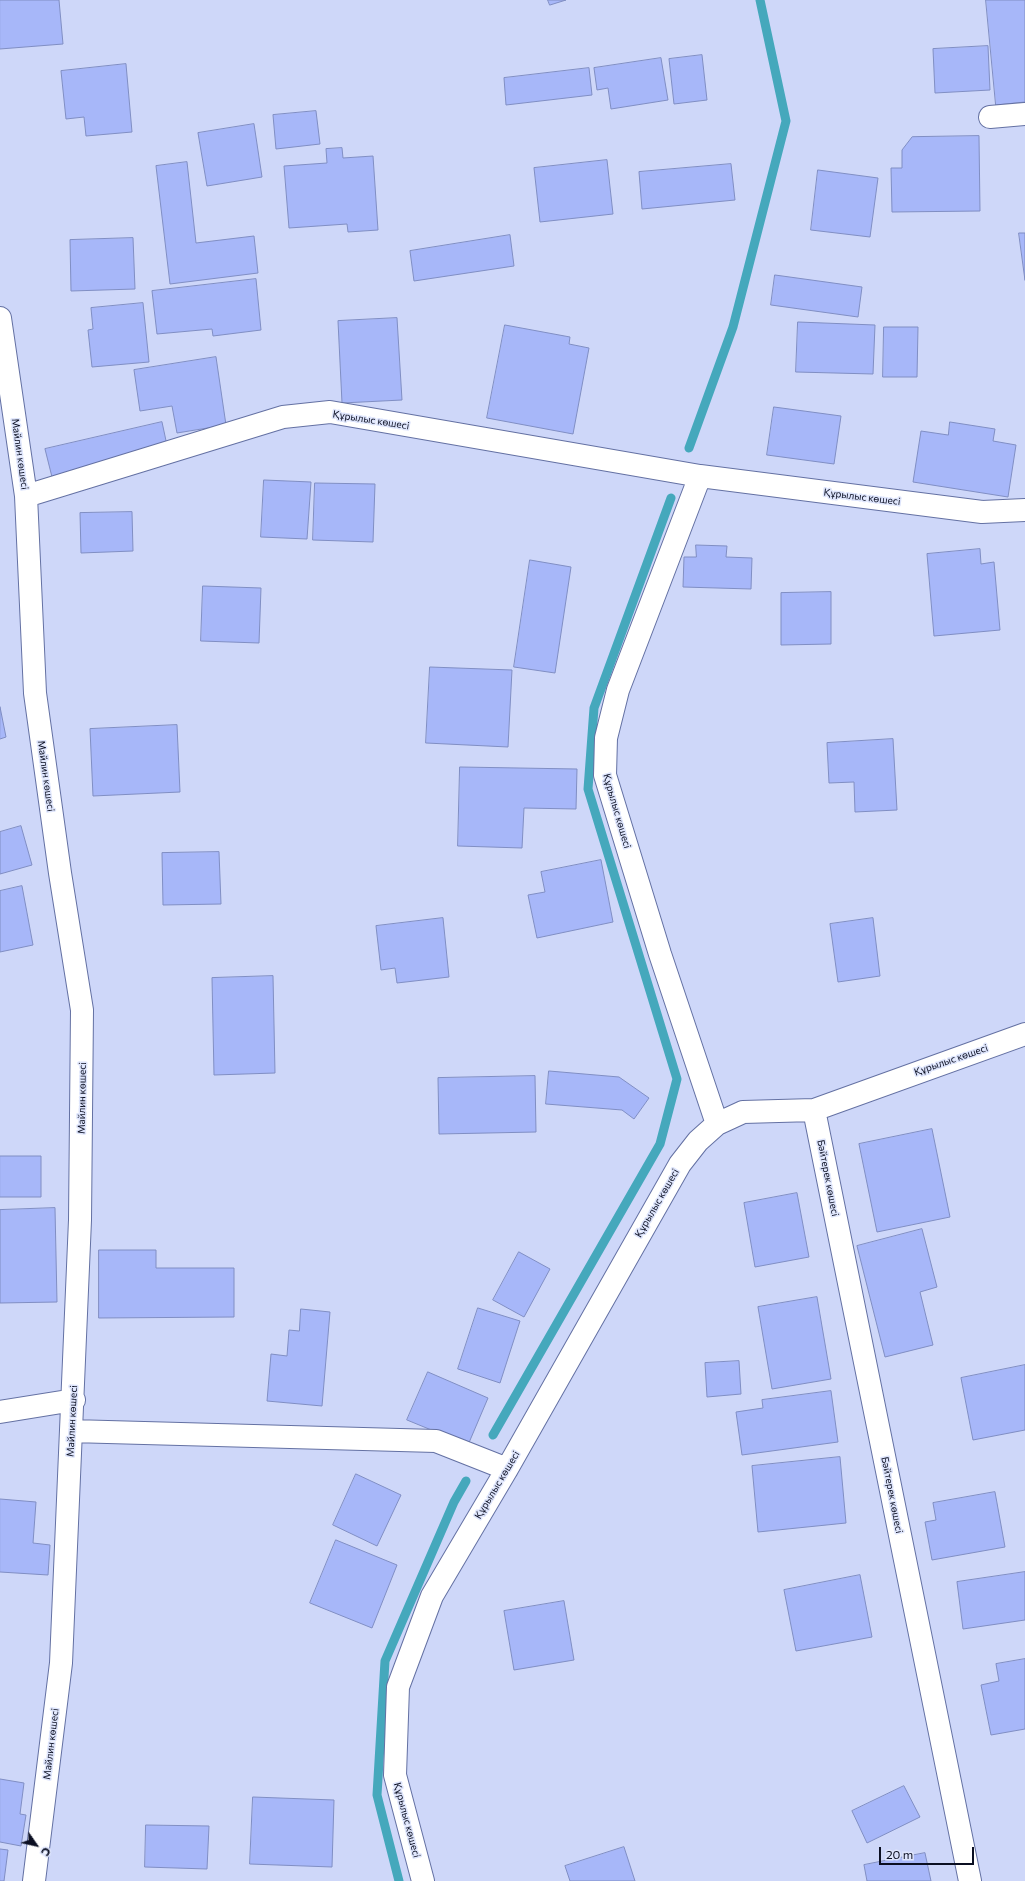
<!DOCTYPE html>
<html>
<head>
<meta charset="utf-8">
<style>
	body { margin:0 }
	#map { position:relative; width:1025px; height:1881px; overflow:hidden; background:#ced7f9; font-family:Commissioner,sans-serif }
	canvas { display:block }
	.north { position:absolute; left:16px; top:1825px; width:40px; height:40px; -webkit-text-stroke:3px #dee5fc; paint-order:stroke; rotate:124deg; font-size:11px; font-weight:700; line-height:16px; text-align:center; color:#0b0f22 }
	.north::after { content:''; display:block; margin:auto; width:14px; height:18px; background:#0b0f22; clip-path:polygon(50% 0,100% 100%,50% 72%,0 100%) }
	.scale { position:absolute; left:879px; top:1847px; width:95px; height:18px; box-sizing:border-box; border:2px solid #0b0f22; border-top:0; padding-left:5px; font-size:12px; line-height:14px; white-space:nowrap; color:#0b0f22; -webkit-text-stroke:3px #dee5fc; paint-order:stroke }
</style>
</head>
<body>
<div id="map">
<canvas width="1025" height="1881"></canvas>
<div class="north">С</div>
<div class="scale">20 m</div>
</div>
<script>
const ctx = document.querySelector('canvas').getContext('2d');
ctx.lineJoin = 'round';
function trace(path, color, width, dash) {
  ctx.strokeStyle = color;
  ctx.lineWidth = width;
  ctx.lineCap = dash ? 'butt' : 'round';
  ctx.setLineDash(dash || []);
  ctx.stroke(path);
}
function paint(path, color) {
  ctx.fillStyle = color;
  ctx.fill(path, 'evenodd');
}
function label(font, color, halo, rows, align = 'center') {
  ctx.font = font + ' Commissioner,sans-serif';
  ctx.lineWidth = 3;
  ctx.setLineDash([]);
  ctx.textBaseline = 'middle';
  ctx.strokeStyle = halo;
  ctx.fillStyle = color;
  for (const [text, x, y, turn = 0] of rows) {
    ctx.save();
    ctx.translate(x, y);
    ctx.rotate((+turn || 0) * Math.PI / 180);
    ctx.textAlign = isNaN(turn) ? turn : align;
    if (halo) ctx.strokeText(text, 0, 0);
    ctx.fillText(text, 0, 0);
    ctx.restore();
  }
}
trace(new Path2D(`
	M689,448L733,327L786,121L760,0
	M493,1435L660,1144L677,1079L588,789L594,708L671,498
	M399,1881L377,1795L385,1661L454,1502L466,1481`), '#45a8bc', 9);
const building = new Path2D(`
	M0,0H59L63,44L0,49Z
	M548,0H566L550,5Z
	M986,0H1025V102L996,105Z
	M988,46L990,90L935,93L933,49Z
	M702,55L707,100L674,104L669,59Z
	M661,58L668,100L611,109L608,88L597,90L594,68Z
	M126,64L132,132L86,136L84,117L66,119L61,71Z
	M589,68L592,95L506,105L504,78Z
	M316,111L320,144L276,149L273,115Z
	M254,124L262,177L207,186L198,133Z
	M979,136L980,211L892,212L891,168H902V150L912,137Z
	M342,148L343,158L373,156L378,230L348,232L347,224L289,228L284,166L327,163L326,149Z
	M607,160L613,214L540,222L534,168Z
	M187,162L196,243L254,236L258,273L170,284L156,166Z
	M731,164L735,200L642,209L639,172Z
	M818,170L878,178L870,237L811,230Z
	M1019,233H1025V280Z
	M510,235L514,266L414,281L410,251Z
	M133,238L135,289L71,291L70,240Z
	M775,275L862,287L858,317L771,305Z
	M256,279L261,330L213,336L212,329L157,334L152,291Z
	M143,303L149,362L92,367L88,330L93,329L91,308Z
	M397,318L402,400L342,403L338,321Z
	M798,322L875,325L873,374L796,372Z
	M505,325L570,337L569,344L589,348L573,434L487,418Z
	M884,327H918L917,377H883Z
	M216,357L226,425L177,433L172,406L140,411L134,370Z
	M774,407L841,416L834,464L767,455Z
	M162,422L168,450L52,477L45,449Z
	M950,422L995,429L993,441L1016,445L1008,497L913,482L921,431L948,435Z
	M264,480L311,482L307,539L261,537Z
	M315,483L375,484L373,542L313,540Z
	M132,512L133,551L81,553L80,513Z
	M696,545L727,546L726,557L752,558L751,589L683,587L684,557H696Z
	M980,549L981,564L994,562L1000,630L934,636L927,554Z
	M530,560L571,567L555,673L514,667Z
	M203,586L261,588L259,643L201,641Z
	M831,592V644L781,645V593Z
	M430,667L512,670L508,747L426,743Z
	M0,707L6,737L0,739Z
	M177,725L180,792L93,796L90,729Z
	M893,739L897,810L855,812L854,782L829,783L827,743Z
	M460,767L577,769L576,809L524,808L522,848L458,846Z
	M21,826L32,865L0,874V832Z
	M219,852L221,904L163,905L162,853Z
	M601,860L613,922L537,938L528,895L545,892L541,872Z
	M22,886L33,945L0,952V891Z
	M443,918L449,977L397,983L395,968L381,970L376,926Z
	M873,918L880,976L838,982L830,924Z
	M273,976L275,1073L214,1075L212,978Z
	M549,1071L619,1077L649,1098L634,1119L622,1110L546,1104Z
	M535,1076L536,1132L439,1134L438,1078Z
	M932,1129L950,1217L877,1232L859,1144Z
	M0,1156H41V1197H0Z
	M797,1193L809,1257L755,1267L744,1203Z
	M55,1208L57,1302L0,1303V1210Z
	M922,1229L937,1287L920,1292L933,1345L885,1357L857,1246Z
	M99,1250H156V1268H234V1317L99,1318Z
	M519,1252L550,1269L524,1317L493,1300Z
	M817,1297L831,1379L772,1389L758,1307Z
	M478,1308L520,1321L500,1383L458,1369Z
	M301,1309L330,1312L322,1406L267,1401L271,1354L287,1356L289,1330L299,1331Z
	M739,1361L741,1394L707,1397L705,1363Z
	M1025,1365V1430L973,1440L961,1378Z
	M428,1372L488,1398L468,1445L407,1420Z
	M831,1391L838,1442L742,1455L736,1412L763,1408L762,1400Z
	M840,1457L846,1523L758,1532L752,1466Z
	M356,1474L401,1495L377,1546L333,1525Z
	M995,1492L1005,1547L932,1560L925,1522L936,1520L933,1503Z
	M0,1499L36,1502L33,1543L50,1545L48,1575L0,1572Z
	M336,1540L397,1565L372,1628L310,1603Z
	M1025,1572V1620L963,1629L957,1582Z
	M860,1575L872,1637L796,1651L784,1590Z
	M564,1601L574,1660L514,1670L504,1611Z
	M1025,1659V1729L991,1735L981,1685L999,1681L996,1664Z
	M0,1779L24,1783L20,1814L26,1815L21,1846L0,1842Z
	M904,1786L920,1817L867,1843L852,1811Z
	M253,1797L334,1800L332,1867L250,1864Z
	M146,1825L209,1826L207,1869L145,1867Z
	M624,1847L635,1881H570L565,1866Z
	M0,1849L8,1850L4,1881H0Z
	M925,1853L931,1881H867L864,1865Z`);
paint(building, '#a7b7f9');
trace(building, '#808ec3', 1);
const street = new Path2D(`
	M990,117L1025,114
	M0,318L26,496L35,693L60,873L82,1010L80,1220L61,1663L34,1881
	M700,476L618,690L606,738L605,775L660,954L717,1124
	M26,496L283,417L330,412L700,476L982,512L1025,510
	M814,1110L970,1881
	M0,1412L74,1400
	M71,1431L436,1441L507,1469
	M423,1881L395,1775L398,1687L432,1596L507,1469L680,1164L698,1141L717,1124L743,1112L814,1110L1025,1034`);
trace(street, '#6471a3', 24);
trace(street, '#fff', 22);
label('10px', '#0b0f22', '#dee5fc', [
	["Құрылыс көшесі",371,420,9],
	["Майлин көшесі",20,454,82],
	["Құрылыс көшесі",862,497,7],
	["Майлин көшесі",46,776,82],
	["Құрылыс көшесі",617,811,74],
	["Құрылыс көшесі",951,1060,-19],
	["Майлин көшесі",82,1098,-89],
	["Бәйтерек көшесі",828,1178,79],
	["Құрылыс көшесі",657,1203,-60],
	["Майлин көшесі",72,1421,-87],
	["Құрылыс көшесі",497,1485,-59],
	["Бәйтерек көшесі",892,1495,79],
	["Майлин көшесі",51,1744,-83],
	["Құрылыс көшесі",407,1820,75]
]);
</script>
</body>
</html>
